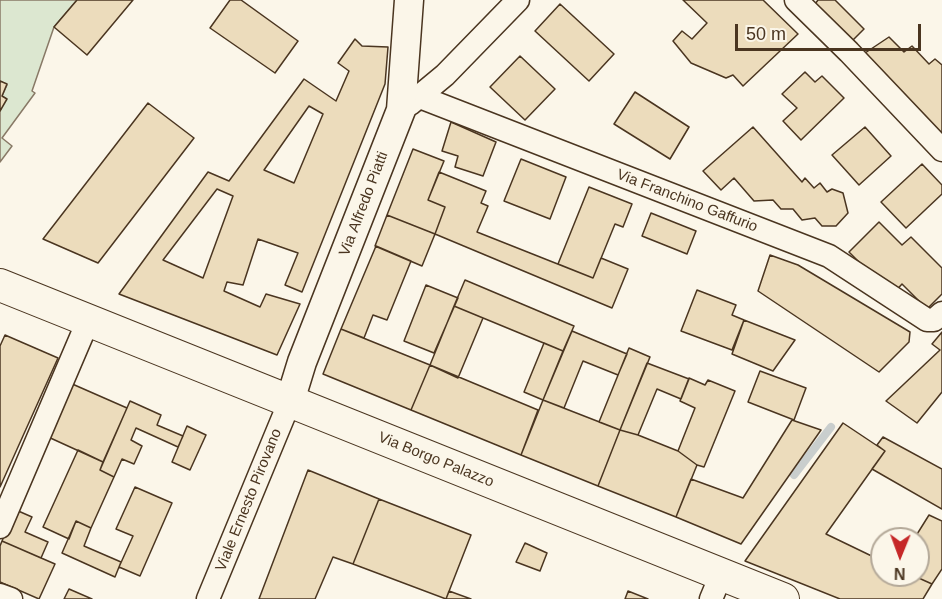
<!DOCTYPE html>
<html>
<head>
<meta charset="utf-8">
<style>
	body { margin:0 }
	#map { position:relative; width:942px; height:599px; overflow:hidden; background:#fbf6e9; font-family:Arial,sans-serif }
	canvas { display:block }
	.north { position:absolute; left:870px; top:527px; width:60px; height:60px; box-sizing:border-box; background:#fbf6e9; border:2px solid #b4a999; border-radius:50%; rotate:181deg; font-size:16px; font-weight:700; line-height:24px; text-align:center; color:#4a3520 }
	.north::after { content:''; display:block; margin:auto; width:21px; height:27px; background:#c62828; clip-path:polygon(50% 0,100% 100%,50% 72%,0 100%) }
	.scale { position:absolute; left:735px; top:24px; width:186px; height:27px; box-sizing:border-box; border:3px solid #4a3520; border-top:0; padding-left:8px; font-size:18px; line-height:21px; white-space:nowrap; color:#4a3520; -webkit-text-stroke:4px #fbf6e9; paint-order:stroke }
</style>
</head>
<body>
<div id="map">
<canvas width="942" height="599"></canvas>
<div class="north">N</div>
<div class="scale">50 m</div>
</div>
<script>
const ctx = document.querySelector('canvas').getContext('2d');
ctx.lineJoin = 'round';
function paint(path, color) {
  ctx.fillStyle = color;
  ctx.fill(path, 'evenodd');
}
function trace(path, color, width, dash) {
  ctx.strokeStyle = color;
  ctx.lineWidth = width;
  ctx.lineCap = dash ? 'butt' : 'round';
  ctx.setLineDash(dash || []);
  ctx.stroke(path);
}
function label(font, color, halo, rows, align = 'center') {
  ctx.font = font + ' Arial,sans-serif';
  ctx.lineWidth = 4.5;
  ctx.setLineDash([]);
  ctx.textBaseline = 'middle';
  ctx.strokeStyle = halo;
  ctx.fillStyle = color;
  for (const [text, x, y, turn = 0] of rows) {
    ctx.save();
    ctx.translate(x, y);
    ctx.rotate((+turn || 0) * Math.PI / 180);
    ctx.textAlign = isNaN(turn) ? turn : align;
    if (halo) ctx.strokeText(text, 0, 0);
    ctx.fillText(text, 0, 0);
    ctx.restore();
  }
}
const green = new Path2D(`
	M0,0H77L54,27L32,91L35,93L2,138L12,146L0,162V111L5,98L2,96L7,85L0,81Z`);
paint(green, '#dce7d0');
trace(green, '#887966', 1.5);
trace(new Path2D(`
	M794,475L831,427`), '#c9cecd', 8);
const building = new Path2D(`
	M77,0H133L87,55L54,27Z
	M230,0H241L298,41L275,73L210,28Z
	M683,0H763L798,34L743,86L733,75L726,78L691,63L673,41L682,31L692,39L707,23Z
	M818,0H835L864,29L852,41L815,4Z
	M560,4L614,54L589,81L535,31Z
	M889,37L904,52L912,46L929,64L935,59L942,65V138L865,53Z
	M355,39L362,46L388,47L385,84L302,292L285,285L298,253L258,239L243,285L227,282L224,291L260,307L266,294L300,304L277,355L119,294L208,172L229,181L304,79L336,101L349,71L338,63ZM309,106L323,114L294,183L264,170ZM217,189L233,196L203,278L163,260Z
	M520,56L555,89L525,120L490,87Z
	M805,72L815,82L822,76L844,98L801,140L783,121L797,108L782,94Z
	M0,81L7,84L2,96L7,99L0,111Z
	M635,92L689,127L670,159L614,124Z
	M148,103L194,138L98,263L43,239Z
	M451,122L496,142L483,176L455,167L458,156L442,151Z
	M753,127L802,182L805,178L814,188L820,183L827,192L832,189L843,193L848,213L836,226H822L815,218L802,220L793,209H781L773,200L754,201L734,178L721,190L703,171Z
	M865,127L891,156L859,185L832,155Z
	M413,149L444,161L428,200L445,207L435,234L387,215Z
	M521,159L566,177L550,219L504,201Z
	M922,164L942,185V194L906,228L881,202Z
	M439,172L486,191L481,203L488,206L477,232L593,278L601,258L628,269L612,308L435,234L445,207L428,200Z
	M589,187L632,204L623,227L615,224L593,278L558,264Z
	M651,213L696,231L687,254L642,236Z
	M387,215L435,234L422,266L375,246Z
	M879,222L902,245L911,237L942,268V294L927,309L902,284L892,295L849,252Z
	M376,246L411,261L387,320L373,315L364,338L341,329Z
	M770,255L798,265L910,332L909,342L879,372L758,291Z
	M465,280L574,326L563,351L454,306Z
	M426,285L458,298L434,353L404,341Z
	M697,290L736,305L732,315L744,320L732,350L681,331Z
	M454,306L483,318L458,378L430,365Z
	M744,320L795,340L773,371L732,354Z
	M341,329L430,365L411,410L323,374Z
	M572,331L627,354L618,375L583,361L564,408L543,400Z
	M942,332V392L917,423L886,401L940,350L932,344Z
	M5,335L58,358L0,487V346Z
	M544,343L563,351L543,400L524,392Z
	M629,348L650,357L620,430L599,422Z
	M647,363L689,379L681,399L657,389L638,435L620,430Z
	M430,365L538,410L521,455L411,410Z
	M760,371L806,388L794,420L748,402Z
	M689,378L705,385L708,380L735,391L704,467L697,465L678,451L695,408L680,401Z
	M70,383L127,408L103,462L46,436Z
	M543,400L620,430L598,486L521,455Z
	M130,401L161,415L157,425L183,436L178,447L136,428L131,440L142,446L134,464L122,459L114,477L100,470Z
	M792,420L821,430L741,544L676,517L691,479L743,498Z
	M843,423L885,451L826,534L882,561V575H912L932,584L923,599H840L745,561Z
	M187,426L206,435L190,470L172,462Z
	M620,430L638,435L678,451L697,465L676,517L598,486Z
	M883,437L942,469V509L872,469L885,451L877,445Z
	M78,450L103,462L100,470L114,477L91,528L76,521L69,539L43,527Z
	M308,470L379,499L353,564L333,557L315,599H259Z
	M135,487L172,503L140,576L119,567L133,536L116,529Z
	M379,499L471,535L446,599L353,564Z
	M16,510L32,517L25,532L48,542L41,558L2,541Z
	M929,515L942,521V569L932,584L912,575H918V539H914Z
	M76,521L91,528L84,546L121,562L115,577L62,553Z
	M2,541L55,564L39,599L0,582V546Z
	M525,543L547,553L540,571L516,562Z
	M69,589L92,599H64Z
	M449,591L471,599H446Z
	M628,591L648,599H625Z`);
paint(building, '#ecdcbc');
trace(building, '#4a3520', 1.5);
const minor = new Path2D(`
	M796,0L849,52L942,150
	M420,97L829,256L927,320H934L942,313
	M410,104L445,75L518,0
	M0,527L88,321
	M0,595L11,599
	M208,599L290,401
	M711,599L721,575`);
const tertiary = new Path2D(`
	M290,401L302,362L401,110L409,0`);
const secondary = new Path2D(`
	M0,285L783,599`);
trace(minor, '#4a3520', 25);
trace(tertiary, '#4a3520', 31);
trace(secondary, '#4a3520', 34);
trace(minor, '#fbf6e9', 22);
trace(tertiary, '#fbf6e9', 28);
trace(secondary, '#fbf6e9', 32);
label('15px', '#4a3520', '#fbf6e9', [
	["Via Franchino Gaffurio",687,201,21],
	["Via Alfredo Piatti",364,204,-69],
	["Via Borgo Palazzo",436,460,22],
	["Viale Ernesto Pirovano",249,500,-68]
]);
</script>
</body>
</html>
